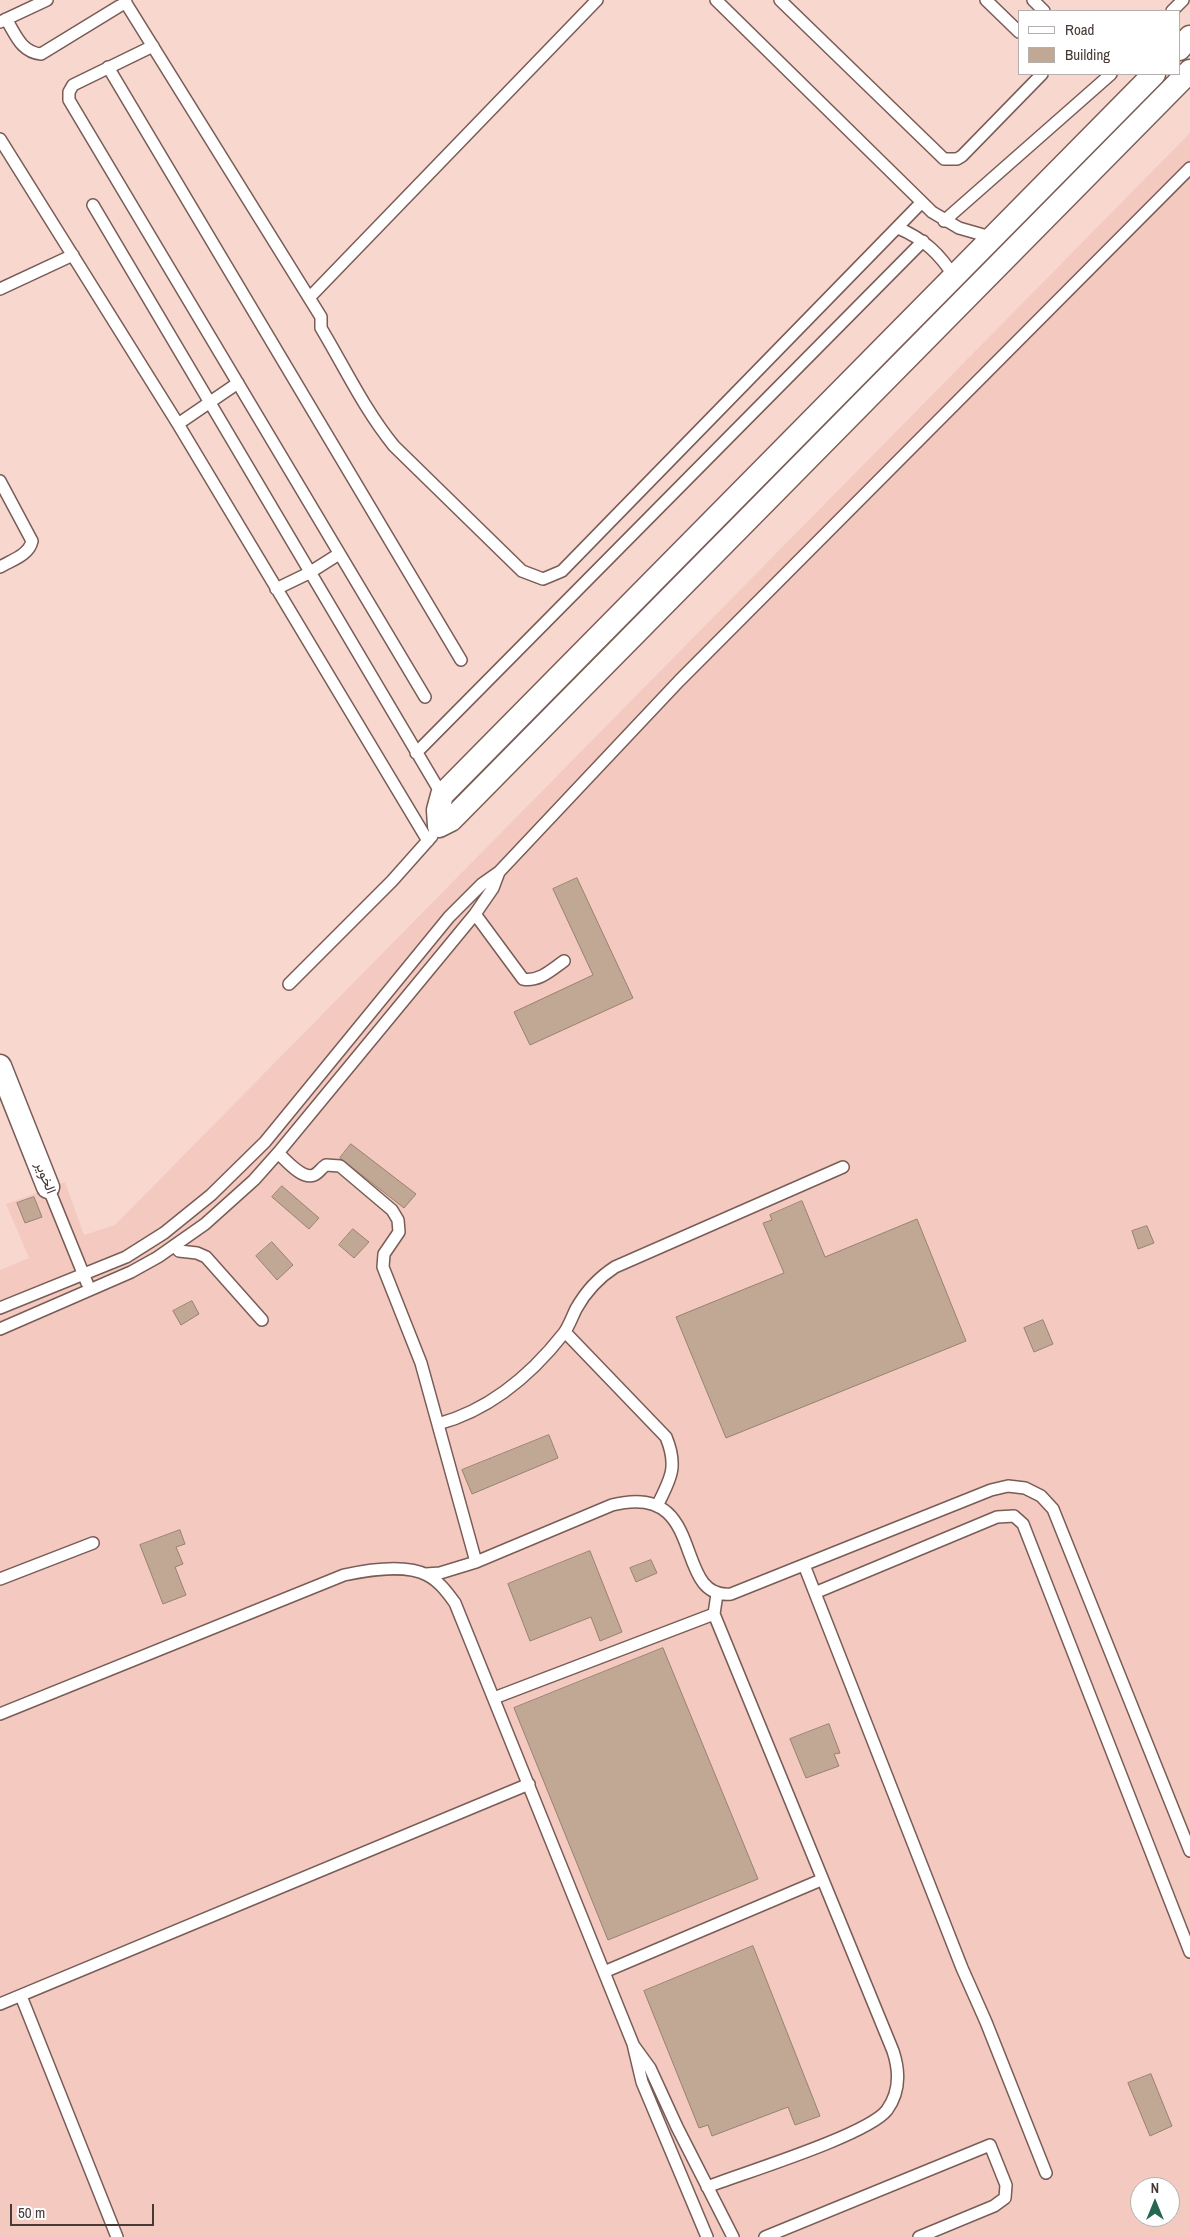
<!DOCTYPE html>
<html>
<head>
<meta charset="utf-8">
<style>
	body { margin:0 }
	#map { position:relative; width:1190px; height:2237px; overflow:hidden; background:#f8d7cf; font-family:"Archivo Narrow",sans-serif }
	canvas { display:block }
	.legend { position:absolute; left:1018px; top:10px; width:162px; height:65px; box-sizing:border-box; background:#fff; border:1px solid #b5b0af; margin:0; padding:6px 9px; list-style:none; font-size:15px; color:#463936 }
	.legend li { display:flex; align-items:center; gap:10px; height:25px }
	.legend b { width:25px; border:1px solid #b5b0af }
	.north { position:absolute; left:1130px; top:2177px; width:50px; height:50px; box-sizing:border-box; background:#fff; border:1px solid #b5b0af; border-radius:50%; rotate:0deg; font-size:14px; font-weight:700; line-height:20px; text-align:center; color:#463936 }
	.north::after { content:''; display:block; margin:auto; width:18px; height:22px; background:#276653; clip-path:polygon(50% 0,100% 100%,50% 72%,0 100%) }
	.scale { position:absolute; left:10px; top:2204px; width:144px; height:22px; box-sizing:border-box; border:2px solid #463936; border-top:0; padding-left:6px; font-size:15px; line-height:18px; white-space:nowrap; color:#463936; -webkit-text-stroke:4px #fff; paint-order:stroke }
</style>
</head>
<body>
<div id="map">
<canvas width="1190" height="2237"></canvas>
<ul class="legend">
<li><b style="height:6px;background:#fff"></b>Road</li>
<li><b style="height:14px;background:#c0a895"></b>Building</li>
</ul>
<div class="north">N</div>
<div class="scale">50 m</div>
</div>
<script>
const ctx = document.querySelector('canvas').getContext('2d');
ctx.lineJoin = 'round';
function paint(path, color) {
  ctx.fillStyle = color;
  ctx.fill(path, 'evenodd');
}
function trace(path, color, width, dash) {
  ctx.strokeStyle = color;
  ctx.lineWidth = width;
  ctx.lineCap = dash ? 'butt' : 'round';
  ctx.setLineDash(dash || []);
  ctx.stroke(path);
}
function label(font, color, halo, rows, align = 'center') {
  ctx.font = font + ' "Archivo Narrow",Vazirmatn,sans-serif';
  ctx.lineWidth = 4;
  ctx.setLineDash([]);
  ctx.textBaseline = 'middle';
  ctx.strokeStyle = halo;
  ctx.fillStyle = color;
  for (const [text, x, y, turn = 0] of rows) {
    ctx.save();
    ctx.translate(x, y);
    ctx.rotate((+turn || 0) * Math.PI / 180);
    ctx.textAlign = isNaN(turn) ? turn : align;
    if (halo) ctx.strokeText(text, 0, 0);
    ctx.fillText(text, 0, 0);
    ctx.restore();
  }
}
paint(new Path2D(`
	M1190,133V2237H0V1270L29,1258L6,1204L65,1182L84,1235L115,1225ZM1140,2187H1170V2217H1140Z`), '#f3c9c0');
const building = new Path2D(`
	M577,878L633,998L530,1045L514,1012L593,975L553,889Z
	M351,1144L416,1194L404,1208L340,1158Z
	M282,1186L319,1218L309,1229L272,1197Z
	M34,1197L42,1217L25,1223L17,1203Z
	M802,1201L825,1257L917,1219L966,1341L726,1438L676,1317L784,1273L763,1223L772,1220L770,1215Z
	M1147,1226L1154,1243L1138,1249L1132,1231Z
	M353,1229L369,1242L354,1258L339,1245Z
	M272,1242L293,1265L277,1280L256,1256Z
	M192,1301L199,1314L181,1325L173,1311Z
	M1043,1320L1053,1344L1034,1352L1024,1328Z
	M549,1435L558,1458L472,1494L462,1470Z
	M180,1530L185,1544L176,1547L183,1564L175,1567L186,1595L163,1604L140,1545Z
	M590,1551L622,1632L600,1641L591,1617L530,1641L508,1584Z
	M651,1560L657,1573L636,1582L630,1568Z
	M663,1648L758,1879L608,1940L514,1708Z
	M829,1724L840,1753L834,1754L839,1766L806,1778L790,1739Z
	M753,1946L820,2116L795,2125L788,2107L712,2136L708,2125L699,2128L644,1991Z
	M1151,2074L1172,2126L1150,2136L1128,2083Z`);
paint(building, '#c0a895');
trace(building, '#9a8270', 1);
const lane = new Path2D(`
	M124,0L321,317V328C345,368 364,409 394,446L522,571L543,579L562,571L921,203
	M716,0L932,212L959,228L994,238
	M780,0L944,159H957L962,156L1042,74
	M986,0L1019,32
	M1033,0L1044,11
	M1172,11L1183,0
	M6,19C16,35 21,52 41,54L126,2
	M0,22L47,0
	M153,46L73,85L69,92V100L425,697
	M108,67L461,660
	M0,139L178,424L428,841
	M93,205L442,795
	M944,221L1111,74
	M898,228C924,239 940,254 955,278
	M0,289L73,255
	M309,298L597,0
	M178,424L238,383
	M0,481L32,541C29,555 12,560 0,567
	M276,589L309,573L339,554
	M416,753L923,241
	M475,914L523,979C539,982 551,970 564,961
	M289,984L392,881L432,836
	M278,1153C286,1160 302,1180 314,1175C319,1173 321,1168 326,1165L340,1166L392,1210L398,1220L399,1232L384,1254L383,1267L421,1363L476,1562
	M48,1187L87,1283
	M175,1246L179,1251L197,1253L206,1257L262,1320
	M0,1308L126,1257L164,1233L211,1195L265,1142L449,917L482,884L499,872L679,681L1190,168
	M0,1329L131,1272L158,1257L205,1224L254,1180L278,1153L475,914L493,888L499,872
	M565,1332L666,1437C678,1466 671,1478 658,1504
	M438,1424C490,1410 531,1375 564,1333C569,1326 572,1317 576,1309C586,1291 598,1278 615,1267L843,1167
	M804,1565L962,1968L986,2022L1046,2173
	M426,1574L440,1573L476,1562L612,1505C709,1480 671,1600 731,1594L991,1490L1008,1486L1025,1488L1041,1496L1053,1509L1190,1851
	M0,1579L93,1543
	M817,1592L997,1517L1014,1516L1023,1524L1190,1952
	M494,1698L714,1614
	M0,1714L344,1575C367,1570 406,1564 427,1575C439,1581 447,1592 455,1603L633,2044L642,2082L707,2237
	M604,1972L821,1880
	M21,1996L117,2237
	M0,2004L529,1784
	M634,2046L650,2068L677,2127L733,2237
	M707,2187C743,2173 868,2135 887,2110C900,2092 900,2072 893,2051L714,1614L717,1594
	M765,2237L990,2145L1006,2185L1005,2198L994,2206L919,2237`);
const street = new Path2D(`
	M1179,49L1190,37
	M1154,74L442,795L438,810L439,826L451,820L1190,71
	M0,1066L48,1187`);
trace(lane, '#795c56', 14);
trace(street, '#795c56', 25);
trace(lane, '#fff', 11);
trace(street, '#fff', 22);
label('14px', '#463936', '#fff', [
	["الخوير",45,1178,68]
]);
</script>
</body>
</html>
